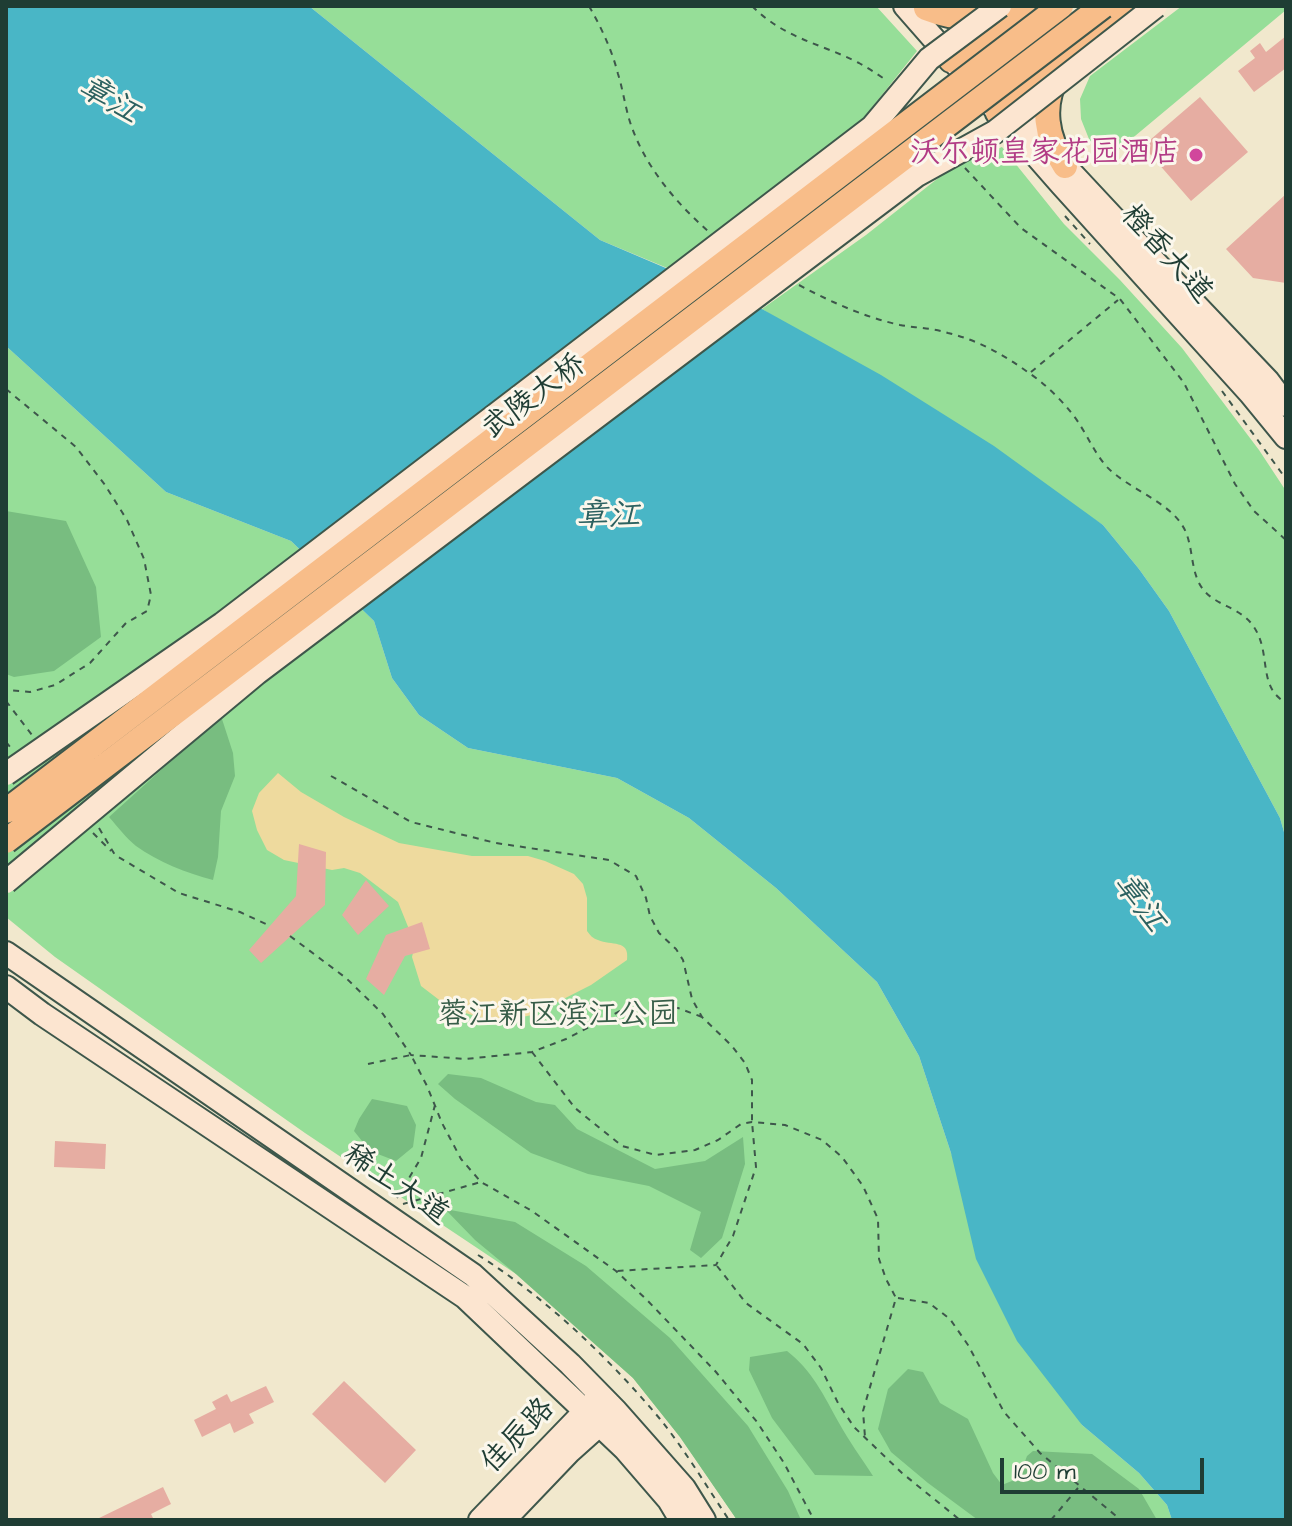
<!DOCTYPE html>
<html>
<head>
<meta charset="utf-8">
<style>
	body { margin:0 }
	#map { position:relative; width:1292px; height:1526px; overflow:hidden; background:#f1e8cd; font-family:"Architects Daughter",sans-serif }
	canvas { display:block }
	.frame { position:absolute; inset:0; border:8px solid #1f3d34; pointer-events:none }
	.scale { position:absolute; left:1000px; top:1458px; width:204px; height:36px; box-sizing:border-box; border:4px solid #1f3d34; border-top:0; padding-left:10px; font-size:24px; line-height:28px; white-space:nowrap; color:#1f3d34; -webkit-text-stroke:6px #fbf7ec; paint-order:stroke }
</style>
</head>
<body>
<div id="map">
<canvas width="1292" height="1526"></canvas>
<div class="frame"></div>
<div class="scale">100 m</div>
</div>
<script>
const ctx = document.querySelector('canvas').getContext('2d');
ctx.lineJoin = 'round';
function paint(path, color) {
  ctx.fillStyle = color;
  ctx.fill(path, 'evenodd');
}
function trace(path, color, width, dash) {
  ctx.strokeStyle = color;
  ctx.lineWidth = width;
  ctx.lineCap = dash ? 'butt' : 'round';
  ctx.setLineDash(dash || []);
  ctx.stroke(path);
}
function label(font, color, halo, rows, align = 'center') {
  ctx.font = font + ' "Architects Daughter","LXGW WenKai TC",sans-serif';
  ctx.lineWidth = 6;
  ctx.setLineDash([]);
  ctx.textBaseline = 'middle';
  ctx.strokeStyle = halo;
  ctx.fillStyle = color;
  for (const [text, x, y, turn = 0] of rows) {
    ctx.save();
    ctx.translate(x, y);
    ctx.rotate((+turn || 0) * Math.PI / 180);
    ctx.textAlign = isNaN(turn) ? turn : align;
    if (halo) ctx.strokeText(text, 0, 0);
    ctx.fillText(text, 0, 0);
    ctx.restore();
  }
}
paint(new Path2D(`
	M309,6H876L917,51L858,125L672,270L600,240Z
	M1182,6H1286V10L1105,161L1089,139L1081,119L1080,99L1090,76Z
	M1002,147L1064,224L1120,280L1182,348L1259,450L1286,491V839L1280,818L1169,611L1139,569L1103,525L762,309L866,235L951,168Z
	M6,346L166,492L291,541L374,621L392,678L419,715L468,748L617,778L689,818L776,888L877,982L919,1056L951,1153L1082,1425L1139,1473L1167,1505L1172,1520H737L680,1437L633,1378L516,1274L305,1133L55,957L6,917Z`), '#96de98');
paint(new Path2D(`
	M6,511L66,521L96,587L101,637L54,671L14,677L6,674Z
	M221,716L233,753L235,776L221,811L218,857L213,880C187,873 158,862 136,846C126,838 118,827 109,817Z
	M448,1074L481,1078L536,1102L555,1105L577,1129L655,1169L705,1161L743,1137L745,1164L722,1238L701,1258L690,1250L701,1212L649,1186L588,1174L531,1153L455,1099L438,1084Z
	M372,1099L407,1106L416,1125L413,1147L396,1161L370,1151L354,1131L359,1119Z
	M445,1209L515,1222L586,1266L670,1338L748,1426L788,1491L801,1520H737L680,1437L633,1378L516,1274L475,1240Z
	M787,1351C812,1370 824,1396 839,1423C849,1441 862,1459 873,1476L815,1475L772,1418L749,1370L750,1357Z
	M908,1369L923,1372L940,1403L968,1419L993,1473L1002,1485L1019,1478L1027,1456L1033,1451L1092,1454L1139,1489L1157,1520H978L928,1483L891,1452L878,1429L888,1389Z`), '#78bd80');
paint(new Path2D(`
	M278,773L301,792L344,817L399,843L472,856H528L545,861L574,874L583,884L587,898V931C591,936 592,938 598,940C611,946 630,939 627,960L591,985L532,1015L497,1022L451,1009L421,986L412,957L415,944L398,902L360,873L344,868L332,870L284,860L267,850L257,830L252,811L259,793Z`), '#eeda9e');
paint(new Path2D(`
	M6,6H309L600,240L762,309L881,375L994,446L1103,525L1139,569L1169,611L1280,818L1286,839V1520H1172L1167,1505L1139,1473L1082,1425L1017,1341L976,1259L951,1153L919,1056L877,982L776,888L689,818L617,778L468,748L419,715L392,678L374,621L291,541L166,492L6,346Z`), '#49b6c6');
paint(new Path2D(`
	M1286,36V68L1254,92L1238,71L1255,58L1250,51L1260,43L1266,52Z
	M1200,97L1248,152L1191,201L1143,146Z
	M1286,194V283L1253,278L1226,249Z
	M299,844L326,852L325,905L261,963L249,950L296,896Z
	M366,880L389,906L358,935L342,915Z
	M422,922L430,949L405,956L384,995L366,979L386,935Z
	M55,1141L106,1144L105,1169L54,1167Z
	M344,1381L416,1450L385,1483L312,1414Z
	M266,1386L274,1402L249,1414L254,1423L234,1433L230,1423L202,1437L194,1420L216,1409L212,1402L227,1394L231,1402Z
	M163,1487L171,1504L151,1514L154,1520H95Z`), '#e6ada2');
const secondary = new Path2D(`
	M905,6L1061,184L1250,393L1286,437
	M1007,98L1065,166L1135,241L1268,381L1286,405
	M6,953L473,1275L570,1364L616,1411L684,1488L704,1520
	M6,987L42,1014L465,1297L625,1449L669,1500L681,1520
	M480,1520L594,1402
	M504,1520L570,1451L608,1417`);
const primary = new Path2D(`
	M926,8C959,21 990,22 1023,6
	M951,60L1009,17
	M1058,74C1040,105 1046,138 1065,166
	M998,113L1136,6`);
trace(secondary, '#3e574b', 26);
trace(primary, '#3e574b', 28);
trace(new Path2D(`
	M589,6C601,27 612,50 618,74C623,90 625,106 630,122C644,165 675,202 708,231
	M752,6C785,39 820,43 859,63C868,68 877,74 886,80
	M965,168L1021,228L1120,299L1184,383L1235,484L1254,511L1286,540
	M1065,216L1090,244
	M799,285C831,302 864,317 900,325C916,328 933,328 948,333C978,340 1004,355 1029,373C1046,384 1070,408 1080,425C1089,439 1095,453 1106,466C1128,489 1166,500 1182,525C1193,541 1190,565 1199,583C1210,605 1236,605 1251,623C1269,645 1261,672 1273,691C1276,696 1282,700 1286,704
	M1031,372L1118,300
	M6,389L76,447L105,485L127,520L144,559L151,595L147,611L126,623L90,663L55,685L30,692L6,690
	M1222,391L1286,479
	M6,701L32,735
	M6,742L11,748
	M331,776L411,822L496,843L609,860L636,876L646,898L650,916L659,933L676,949L683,960L692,999L702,1017L732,1046L745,1063L752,1080V1122L756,1167L733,1236L716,1265L616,1271
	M99,828L115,855L179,893L240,912L270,926
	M93,833L111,851
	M290,936L346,978L383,1014L411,1055L466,1059L532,1052L566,1039L620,1011L656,1007L678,1008L702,1017
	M532,1052L575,1108L622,1146L656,1155L695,1150L718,1140L741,1124L752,1122L785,1125L822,1140L842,1157L863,1186L878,1219L879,1259L886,1279L896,1298L863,1411L865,1437
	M368,1064L411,1055L427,1086L442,1123L461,1159L481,1182L532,1211L616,1271L647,1300L716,1372L757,1422L784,1463L814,1520
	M397,1198L421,1158L435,1105
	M403,1204L481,1182
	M478,1255C545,1297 609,1358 660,1419C685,1450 707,1487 729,1520
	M717,1266L746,1303L803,1344L821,1368L838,1403L854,1427L902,1473L960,1520
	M898,1298L929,1303L950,1319L968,1345L1004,1412L1040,1453L1121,1520
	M1051,1520L1078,1488`), '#3e574b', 2, [6, 6]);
trace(secondary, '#fce5d0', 22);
trace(primary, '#f8bd89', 24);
const secondaryBridge = new Path2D(`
	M6,774L222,624L872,127L929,59L1000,6
	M6,882L257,673L917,175L995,132L1156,6`);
const primaryBridge = new Path2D(`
	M6,811L1061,6
	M6,841L1103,6`);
trace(secondaryBridge, '#3e574b', 26, []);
trace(primaryBridge, '#3e574b', 28, []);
trace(secondaryBridge, '#fce5d0', 22);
trace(primaryBridge, '#f8bd89', 24);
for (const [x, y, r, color] of [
	[1196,155,8,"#d1479c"]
]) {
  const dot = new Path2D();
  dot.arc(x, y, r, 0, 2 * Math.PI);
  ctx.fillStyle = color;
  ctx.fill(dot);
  trace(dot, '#fbf7ec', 3);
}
label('30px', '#b23c85', '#fbf7ec', [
	["沃尔顿皇家花园酒店",1180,155]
], 'right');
label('30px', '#1f3d34', '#fbf7ec', [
	["橙香大道",1165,255,48],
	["武陵大桥",535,398,-37],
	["稀土大道",395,1186,34],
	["佳辰路",519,1437,-46]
]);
label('30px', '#375d48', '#fbf7ec', [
	["蓉江新区滨江公园",558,1017]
]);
label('italic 32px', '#2c6160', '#fbf7ec', [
	["章江",108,102,31],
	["章江",608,518],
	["章江",1138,904,54]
]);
</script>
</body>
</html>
